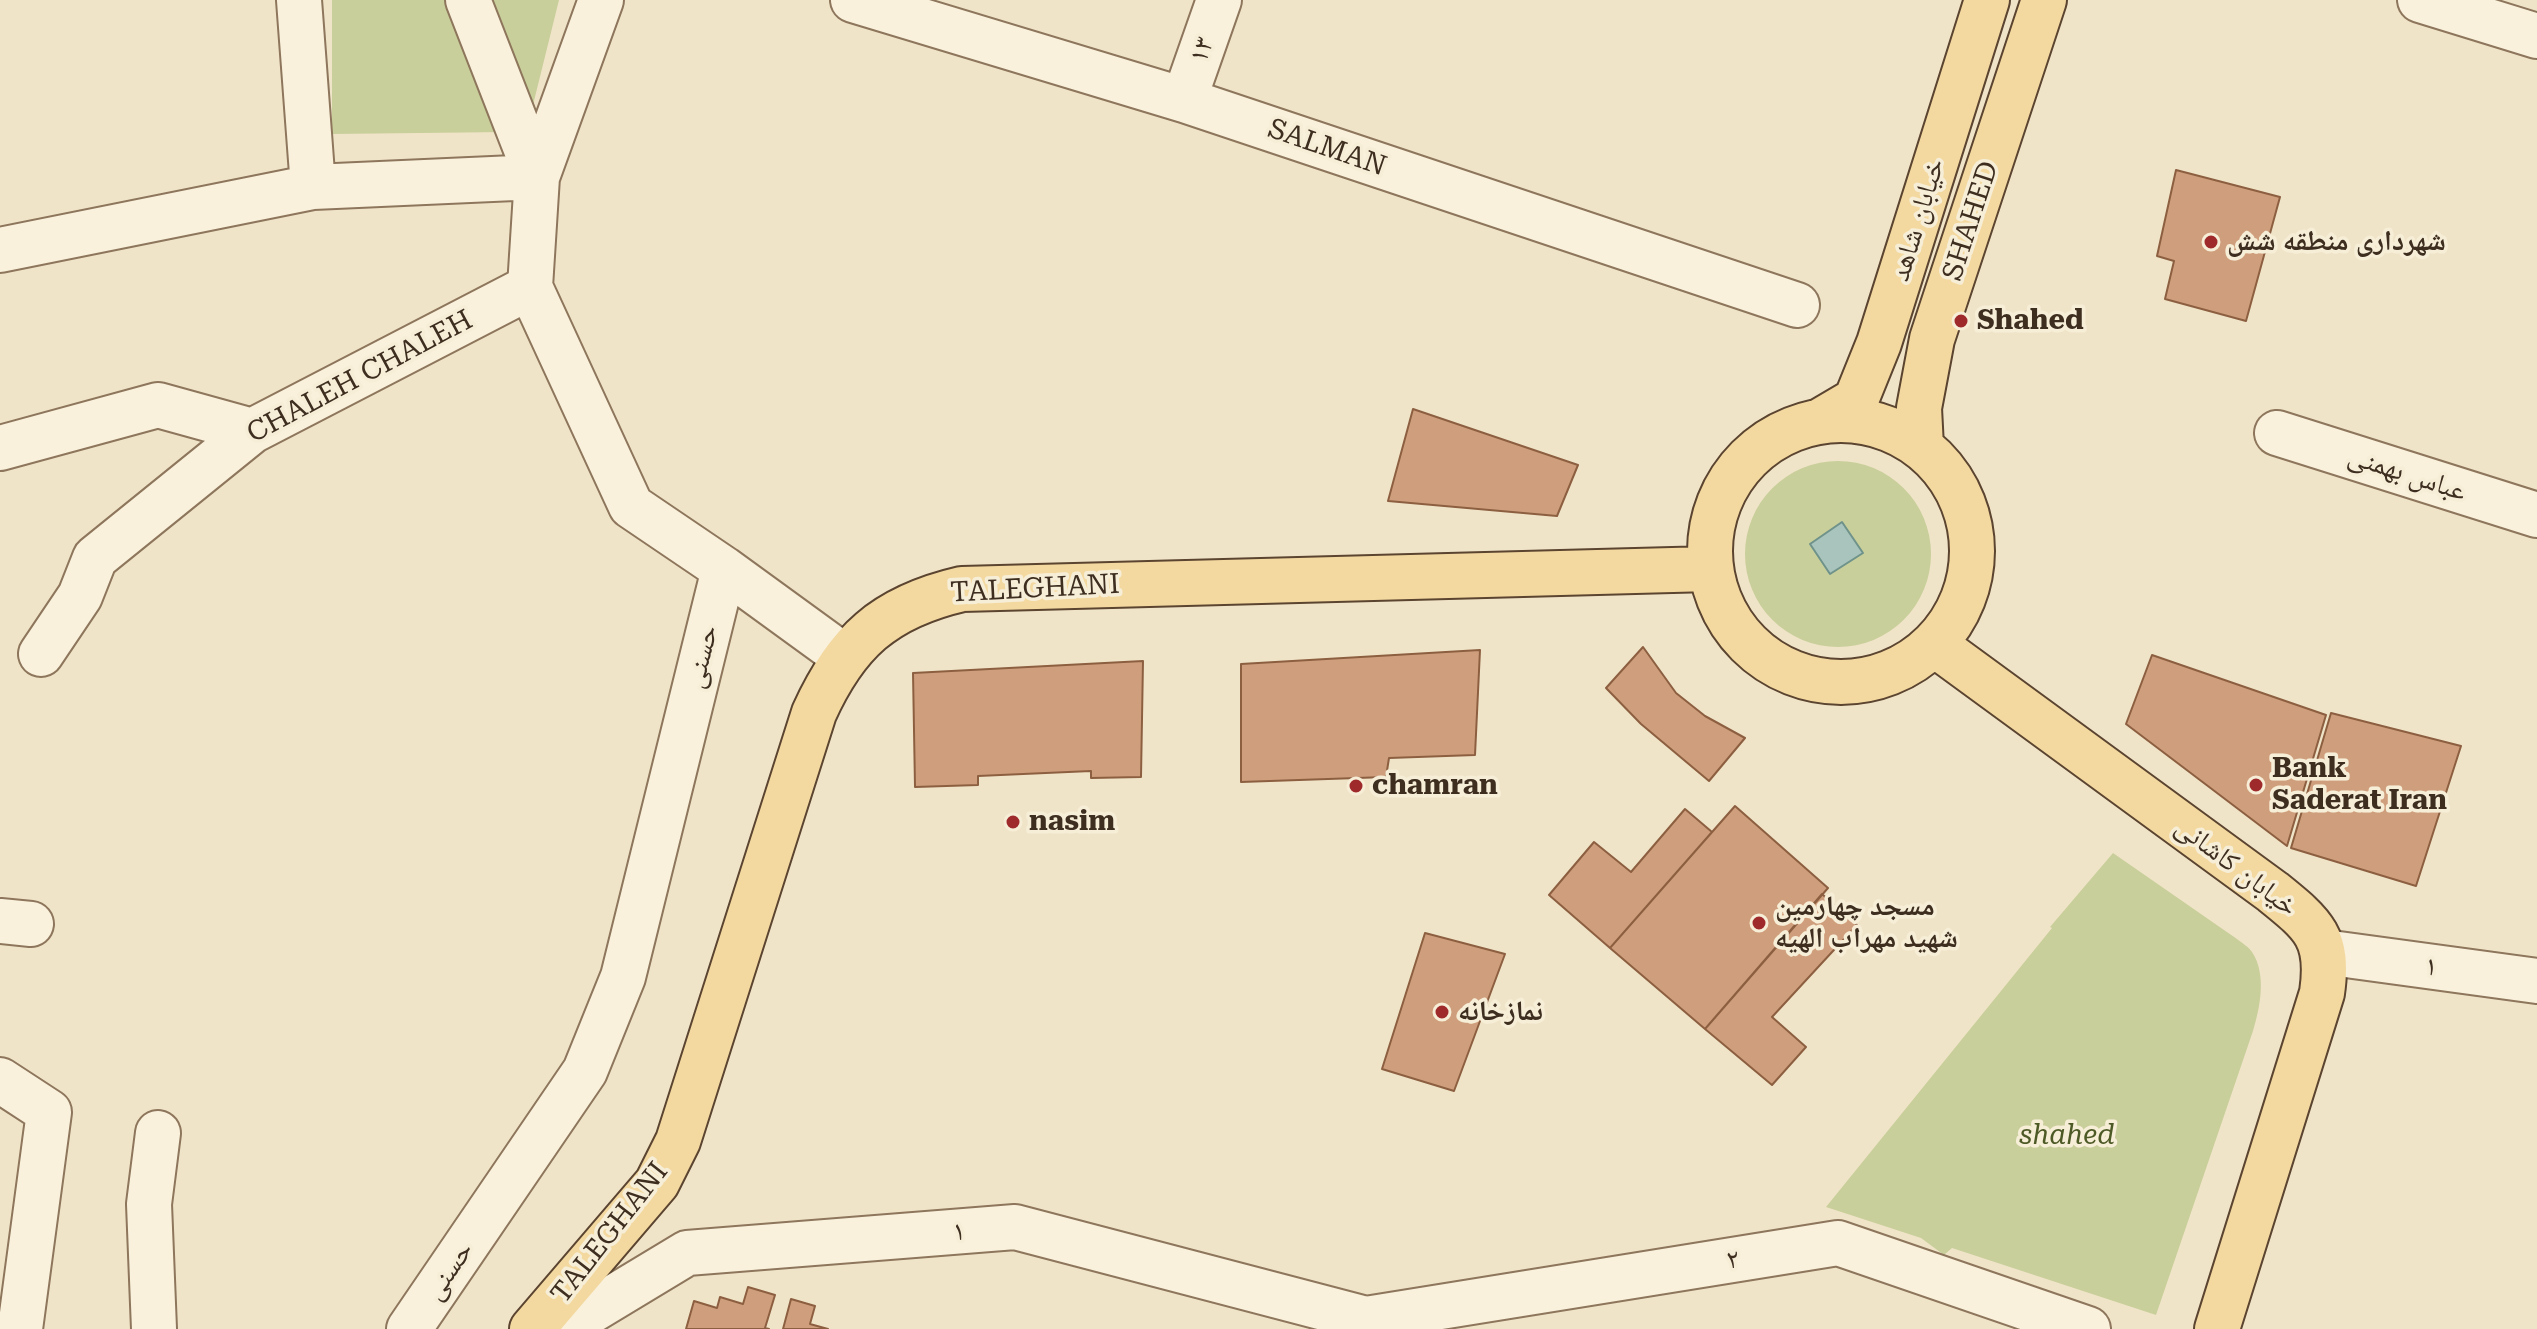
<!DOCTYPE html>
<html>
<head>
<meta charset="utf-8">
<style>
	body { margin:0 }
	canvas { display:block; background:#f0e4c8 }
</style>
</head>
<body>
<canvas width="2537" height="1329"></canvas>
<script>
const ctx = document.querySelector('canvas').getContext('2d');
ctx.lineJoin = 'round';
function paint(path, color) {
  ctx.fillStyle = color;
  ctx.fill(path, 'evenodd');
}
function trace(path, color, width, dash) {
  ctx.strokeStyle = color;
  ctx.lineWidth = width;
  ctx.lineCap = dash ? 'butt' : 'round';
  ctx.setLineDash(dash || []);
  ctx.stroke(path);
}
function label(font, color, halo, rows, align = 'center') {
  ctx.font = font + ' "Roboto Serif","Noto Naskh Arabic",serif';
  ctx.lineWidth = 7;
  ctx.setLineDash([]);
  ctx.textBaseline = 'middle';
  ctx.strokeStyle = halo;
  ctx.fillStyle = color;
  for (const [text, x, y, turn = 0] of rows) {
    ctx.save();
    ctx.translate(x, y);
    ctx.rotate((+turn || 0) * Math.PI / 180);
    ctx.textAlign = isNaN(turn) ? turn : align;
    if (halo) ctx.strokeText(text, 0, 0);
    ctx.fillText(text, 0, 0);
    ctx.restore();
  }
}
paint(new Path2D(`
	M332,0H449L509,132L332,134Z
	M490,0H559L533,105Z
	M1745 554a93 93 0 1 1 186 0a93 93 0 1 1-186 0Z
	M2113,853L2237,939C2242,943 2249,947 2252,952C2267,974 2260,1008 2253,1031L2156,1315L1952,1248L1944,1255L1921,1238L1826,1207L2052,928L2050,927Z`), '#c9cf9b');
const water = new Path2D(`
	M1842,522L1863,553L1830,574L1810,544Z`);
paint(water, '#a9c4bc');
trace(water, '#6f938a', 2);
const building = new Path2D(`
	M2176,170L2280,197L2246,321L2165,299L2174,261L2157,256Z
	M1413,409L1578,465L1557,516L1388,501Z
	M1643,647L1676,693L1705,716L1745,738L1709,781L1641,724L1606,688Z
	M1480,650L1475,755L1389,758L1386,777L1241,782V664Z
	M2152,655L2326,715L2287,846L2126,724Z
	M1143,661L1141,777L1091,778V771L978,776V785L915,787L913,673Z
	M2331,713L2461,746L2416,886L2291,848Z
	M1735,806L1828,888L1705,1029L1610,948Z
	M1685,809L1712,832L1610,948L1549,895L1594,842L1631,872Z
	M1822,894L1857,925L1772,1017L1806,1047L1772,1085L1705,1029Z
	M1425,933L1505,954L1454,1091L1382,1069Z
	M748,1287L775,1295L765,1328L769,1329H686L694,1301L717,1308L720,1297L743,1304Z
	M791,1299L815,1306L810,1324L828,1329H783Z`);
paint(building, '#cf9f7d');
trace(building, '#8d5f41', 2);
const minor = new Path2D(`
	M299,0L313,187
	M853,0L1184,100L1797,305
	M2420,0L2537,36
	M1184,100L1219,0
	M0,250L313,187L537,177L468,0
	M2277,433L2537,515
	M0,448L158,405L252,431
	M724,569L845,657
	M41,654L80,596L95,558L252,431L530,287
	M0,921L31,924
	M2324,952L2537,981
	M0,1080L49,1112L20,1329
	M154,1329L149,1204L158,1133
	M409,1329L585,1071L623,977L724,569L631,506L530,287L537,177L601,0
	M561,1329L687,1253L1015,1227L1366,1319L1838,1243L2088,1329`);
const major = new Path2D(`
	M1710 551a131 131 0 1 1 262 0a131 131 0 1 1-262 0Z
	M1822,420L1856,400L1879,343L1987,0
	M1921,447L1919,408L1932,339L2044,0
	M1934,644L2273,892C2314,925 2330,938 2322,993L2217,1329
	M532,1329L657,1183L678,1141L814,713C846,642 884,607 962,589L1710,569`);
trace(minor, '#8d765c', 48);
trace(major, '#5b4430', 48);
trace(minor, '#faf1dc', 44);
trace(major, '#f3d9a0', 44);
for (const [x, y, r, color] of [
	[2211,242,8,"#9e2a2b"],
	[1961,321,8,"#9e2a2b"],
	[2256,785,8,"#9e2a2b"],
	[1356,786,8,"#9e2a2b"],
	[1013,822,8,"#9e2a2b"],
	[1759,923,8,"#9e2a2b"],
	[1442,1012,8,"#9e2a2b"]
]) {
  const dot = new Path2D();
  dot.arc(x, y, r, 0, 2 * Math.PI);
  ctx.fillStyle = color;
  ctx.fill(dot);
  trace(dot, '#f7eed8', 3);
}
label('28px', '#3d2e20', '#f7eed8', [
	["۱۳",1202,50,-70],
	["SALMAN",1327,148,19],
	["خیابان شاهد",1918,220,-73],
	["SHAHED",1971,221,-72],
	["CHALEH CHALEH",360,377,-28],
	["عباس بهمنی",2407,474,18],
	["TALEGHANI",1035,589,-3],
	["حسنی",702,657,-76],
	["خیابان کاشانی",2236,867,37],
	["۱",2431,967,8],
	["۱",959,1232,-4],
	["TALEGHANI",610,1233,-52],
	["۲",1733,1260,-9],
	["حسنی",449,1271,-56]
]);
label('bold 28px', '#3d2e20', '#f7eed8', [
	["شهرداری منطقه شش",2227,242],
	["Shahed",1977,321],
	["Bank",2272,769],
	["Saderat Iran",2272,801],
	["chamran",1372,786],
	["nasim",1029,822],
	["مسجد چهارمین",1775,907],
	["شهید مهراب الهیه",1775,939],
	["نمازخانه",1458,1012]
], 'left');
label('italic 28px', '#4d5a26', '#f7eed8', [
	["shahed",2067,1136]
]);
</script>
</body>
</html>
